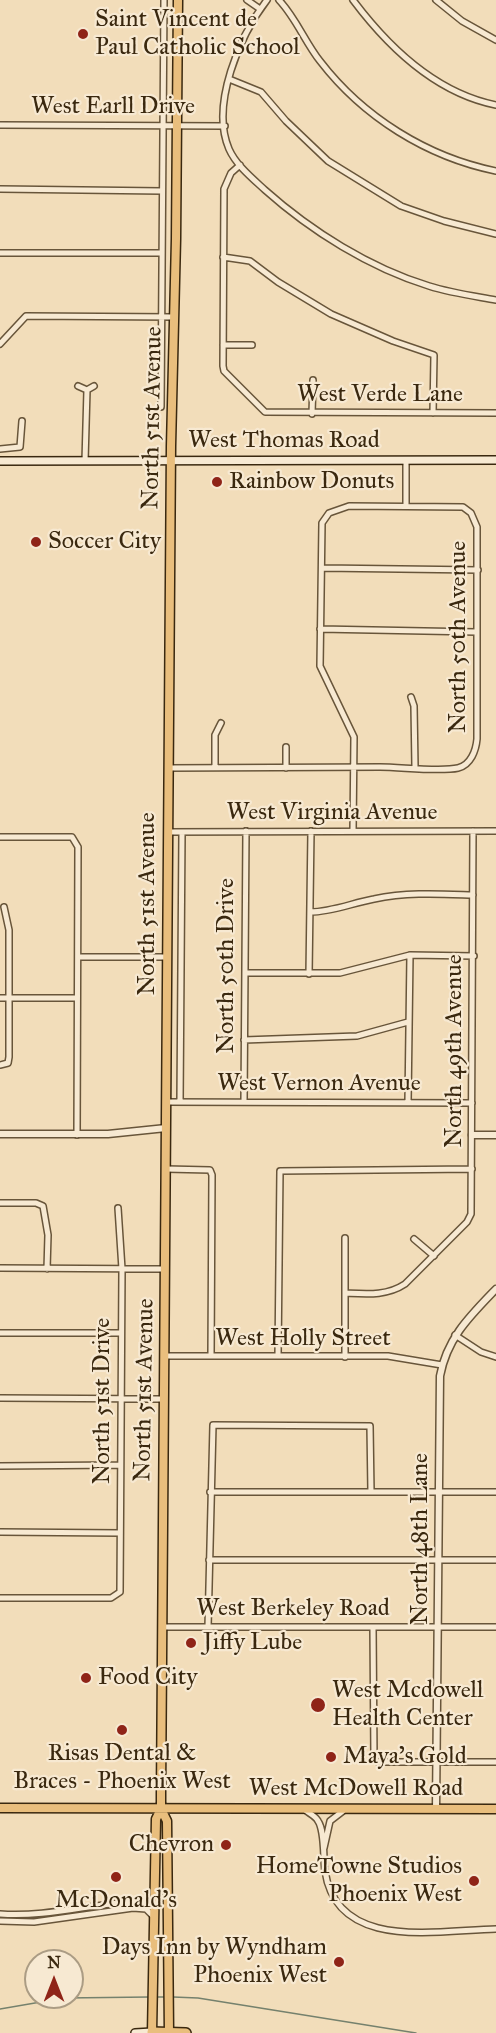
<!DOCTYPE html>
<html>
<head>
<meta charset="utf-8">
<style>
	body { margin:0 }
	#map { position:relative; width:496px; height:2033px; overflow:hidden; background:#f2ddba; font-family:"IM FELL Great Primer",serif }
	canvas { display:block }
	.north { position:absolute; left:24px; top:1949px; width:60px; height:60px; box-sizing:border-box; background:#f7e9d2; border:2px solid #ab9c84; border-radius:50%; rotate:0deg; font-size:16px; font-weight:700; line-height:24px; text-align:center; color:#3a280f }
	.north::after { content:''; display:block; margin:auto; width:21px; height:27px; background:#8f2418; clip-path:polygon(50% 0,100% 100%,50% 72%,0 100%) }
</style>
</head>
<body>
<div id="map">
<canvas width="496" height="2033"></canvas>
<div class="north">N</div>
</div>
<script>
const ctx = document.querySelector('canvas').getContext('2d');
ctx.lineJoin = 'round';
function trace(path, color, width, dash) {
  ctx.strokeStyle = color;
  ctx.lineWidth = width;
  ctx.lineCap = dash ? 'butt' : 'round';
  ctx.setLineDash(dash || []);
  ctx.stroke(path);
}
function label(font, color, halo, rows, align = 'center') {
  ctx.font = font + ' "IM FELL Great Primer",serif';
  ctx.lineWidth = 4.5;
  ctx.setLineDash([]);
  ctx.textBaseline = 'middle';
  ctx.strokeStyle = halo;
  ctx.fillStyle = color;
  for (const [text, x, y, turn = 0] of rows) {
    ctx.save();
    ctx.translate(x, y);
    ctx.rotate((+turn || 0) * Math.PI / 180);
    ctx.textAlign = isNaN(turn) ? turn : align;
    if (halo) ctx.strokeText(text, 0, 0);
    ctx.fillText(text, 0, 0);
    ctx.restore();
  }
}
trace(new Path2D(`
	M155,1997H165
	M173,1997L198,1998L416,2033
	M0,2009L64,1998L150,1997`), '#75816d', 1.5);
const minor = new Path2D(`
	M247,0L260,9
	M267,0C240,35 210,105 229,149C236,165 252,178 265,190C311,231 370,268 429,286C451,293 474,296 496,300
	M279,0C296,18 305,42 320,61C363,117 427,157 496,171
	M353,0C389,48 436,93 496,105
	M436,0L462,21L496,40
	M229,79L261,92L286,121L328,161L401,206L444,221L496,234
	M0,125L225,126
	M240,165L231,173L224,189L223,366L224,371L265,412L496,413
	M0,189L162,191
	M0,253H162
	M223,257L250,261L278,282L331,314L393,341L434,355L433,413
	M0,344L26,316L174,317
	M223,345H252
	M78,386L87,390L94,386
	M161,407L164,0
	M312,414L313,380
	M0,449L20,447L22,421
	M406,460V506
	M85,461L87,390
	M322,568L478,570
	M320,629L476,632
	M411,697L414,706L415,767
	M169,768C239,768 310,767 380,767C401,767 440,772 458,768C471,765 476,750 477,739V527L471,513L463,507L349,506L329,513L322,523L320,666L354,737L353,831
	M215,768V735L221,723
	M286,768V747
	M168,832L496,831
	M0,837H72L78,847L77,1135
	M310,912C332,912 352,903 374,899C408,892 440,894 473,895
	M78,957H167
	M245,973H340L410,955L474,956
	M309,974L311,831
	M0,998H77
	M244,1040L357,1036L408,1022
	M0,1065L8,1063L9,1057V930L4,907
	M166,1102L472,1103
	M180,1102L182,832
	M244,1102L246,831
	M408,1102L410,955
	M166,1169L210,1170L212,1175L211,1356
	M0,1203H36L43,1206L48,1235L47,1269
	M414,1239L434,1256
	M0,1268L165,1269
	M345,1293C367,1294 387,1296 405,1284L467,1222L471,1214L473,831
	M0,1333H121
	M455,1335L481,1352L496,1357
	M164,1356H388L442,1365
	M278,1356L280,1171L472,1169
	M345,1357V1238
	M0,1398L164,1399
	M0,1466L120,1465
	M210,1492H496
	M0,1532L120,1533
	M209,1560H496
	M0,1598H111L120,1592L122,1269L118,1208
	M162,1627H496
	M208,1627L213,1425L370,1426L371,1492
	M373,1627L374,1759L378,1762H496
	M304,1809C308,1813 316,1816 318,1821C325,1831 323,1858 325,1871C337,1952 438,1930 496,1929
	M324,1848L330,1821L343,1811
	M0,1914C53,1918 102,1900 155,1901
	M0,1921L34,1922L133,1908L146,1909L153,1916`);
const tertiary = new Path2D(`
	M0,1134H108L166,1128
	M472,1135H496
	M436,1809L440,1376C447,1338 470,1316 496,1289`);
const secondary = new Path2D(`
	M0,461L496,460
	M135,2033L152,2032`);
const primary = new Path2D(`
	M0,1808L496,1809
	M152,2033L156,1819L161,1809
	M169,2033L167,1821L161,1809V1792L171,446L176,239L178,0`);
const motorway = new Path2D(`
	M152,2032L186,2033`);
trace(minor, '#68553a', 8);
trace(tertiary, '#68553a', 9);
trace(secondary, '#3a280f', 10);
trace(primary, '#3a280f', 11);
trace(motorway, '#3a280f', 12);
trace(minor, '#f7e9d2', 5);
trace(tertiary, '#f7e9d2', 6);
trace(secondary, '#f7e9d2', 7);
trace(primary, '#e9be7d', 8);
trace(motorway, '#e9be7d', 9);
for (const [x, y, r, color] of [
	[83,34,6,"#8f2418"],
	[217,482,6,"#8f2418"],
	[36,542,6,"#8f2418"],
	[191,1643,6,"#8f2418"],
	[86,1678,6,"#8f2418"],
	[318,1705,8,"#8f2418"],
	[122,1730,6,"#8f2418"],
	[331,1757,6,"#8f2418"],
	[226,1845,6,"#8f2418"],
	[116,1877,6,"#8f2418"],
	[474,1881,6,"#8f2418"],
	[339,1962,6,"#8f2418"]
]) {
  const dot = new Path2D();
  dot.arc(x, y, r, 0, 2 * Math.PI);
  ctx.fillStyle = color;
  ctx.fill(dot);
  trace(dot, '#f7e9d2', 2);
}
label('24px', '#3a280f', '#f7e9d2', [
	["Saint Vincent de",95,20],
	["Paul Catholic School",95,48],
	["Rainbow Donuts",229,482],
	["Soccer City",48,542],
	["Jiffy Lube",203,1643],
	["Food City",98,1678],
	["West Mcdowell",332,1691],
	["Health Center",332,1719],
	["Risas Dental &",122,1754,"center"],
	["Braces - Phoenix West",122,1782,"center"],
	["Maya's Gold",343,1757],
	["Chevron",214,1845,"right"],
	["HomeTowne Studios",462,1867,"right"],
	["Phoenix West",462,1895,"right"],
	["McDonald's",116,1901,"center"],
	["Days Inn by Wyndham",327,1948,"right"],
	["Phoenix West",327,1976,"right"]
], 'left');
label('24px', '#3a280f', '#f7e9d2', [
	["West Earll Drive",113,107],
	["West Verde Lane",380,395],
	["North 51st Avenue",153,418,-89],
	["West Thomas Road",284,441],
	["North 50th Avenue",459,637,-90],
	["West Virginia Avenue",332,813],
	["North 51st Avenue",148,904,-90],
	["North 50th Drive",227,966,-90],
	["North 49th Avenue",455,1051,-90],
	["West Vernon Avenue",319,1084],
	["West Holly Street",303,1339],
	["North 51st Avenue",145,1390,-89],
	["North 51st Drive",103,1401,-90],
	["North 48th Lane",421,1539,-90],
	["West Berkeley Road",293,1609],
	["West McDowell Road",356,1789]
]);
</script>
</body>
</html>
